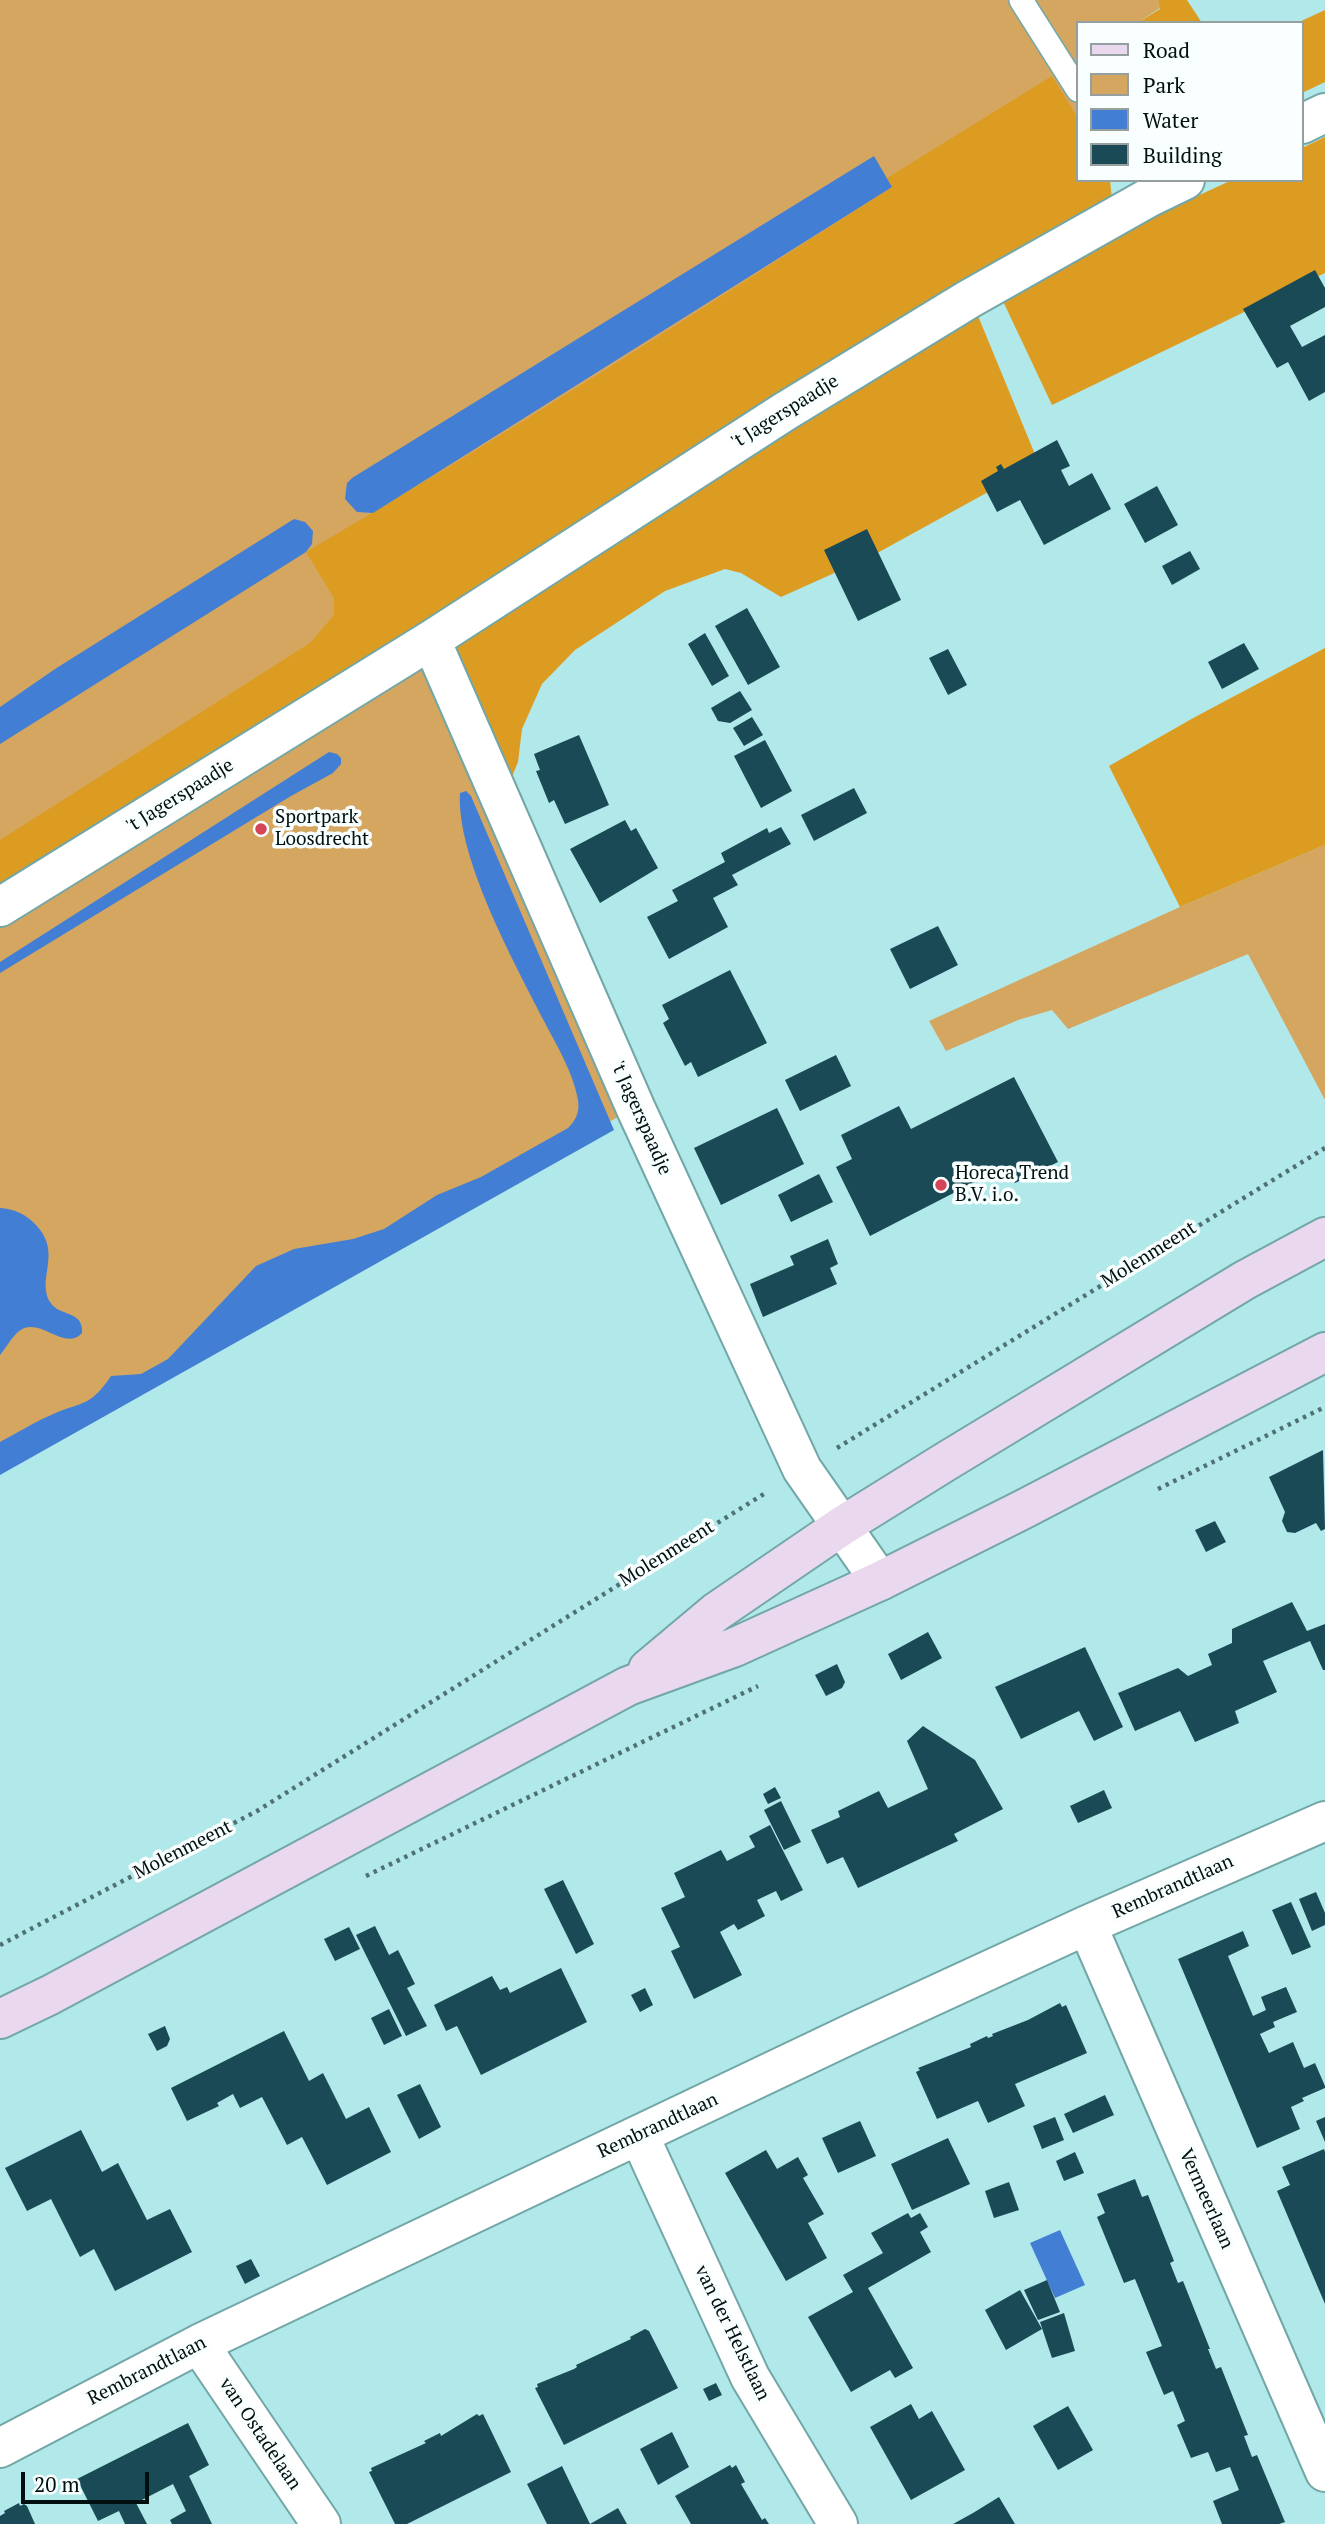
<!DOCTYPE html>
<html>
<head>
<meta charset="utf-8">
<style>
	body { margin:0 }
	#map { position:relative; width:1325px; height:2524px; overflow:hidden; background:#b1e8e9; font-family:"PT Serif",serif }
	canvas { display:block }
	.legend { position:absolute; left:1076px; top:21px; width:228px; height:161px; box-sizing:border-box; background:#f9fefe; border:2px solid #959f9f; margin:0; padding:9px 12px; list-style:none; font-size:21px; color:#001011 }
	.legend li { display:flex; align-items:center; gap:14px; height:35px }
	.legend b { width:35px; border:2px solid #959f9f }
	.scale { position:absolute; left:21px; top:2472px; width:128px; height:32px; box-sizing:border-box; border:4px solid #001011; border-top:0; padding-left:9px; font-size:21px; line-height:24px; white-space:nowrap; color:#001011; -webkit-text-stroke:5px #f9fefe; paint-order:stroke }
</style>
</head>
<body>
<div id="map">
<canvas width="1325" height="2524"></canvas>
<ul class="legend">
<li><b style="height:9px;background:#e9d8ee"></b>Road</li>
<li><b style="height:19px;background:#d4a660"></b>Park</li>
<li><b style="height:19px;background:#427fd4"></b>Water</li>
<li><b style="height:19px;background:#194a56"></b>Building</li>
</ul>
<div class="scale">20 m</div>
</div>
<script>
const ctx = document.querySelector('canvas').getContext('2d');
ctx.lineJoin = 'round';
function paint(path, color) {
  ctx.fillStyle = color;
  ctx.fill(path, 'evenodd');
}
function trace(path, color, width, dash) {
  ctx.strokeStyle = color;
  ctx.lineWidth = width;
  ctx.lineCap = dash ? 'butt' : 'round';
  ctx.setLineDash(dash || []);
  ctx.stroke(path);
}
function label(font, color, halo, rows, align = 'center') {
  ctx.font = font + ' "PT Serif",serif';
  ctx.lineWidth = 7;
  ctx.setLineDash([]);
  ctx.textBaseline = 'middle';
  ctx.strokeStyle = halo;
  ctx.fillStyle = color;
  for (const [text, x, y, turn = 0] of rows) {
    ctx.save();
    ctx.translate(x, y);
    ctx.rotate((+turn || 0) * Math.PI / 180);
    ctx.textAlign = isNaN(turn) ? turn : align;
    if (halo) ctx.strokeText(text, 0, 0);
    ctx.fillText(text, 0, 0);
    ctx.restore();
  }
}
paint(new Path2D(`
	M0,0H1158L1160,8L1137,23H1078V169L408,550L634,1108L0,1463Z
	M1325,845V1100L1248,954L1068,1029L1052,1010L1018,1020L946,1051L929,1021L1180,907Z`), '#d4a660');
paint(new Path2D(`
	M1158,0H1187L1202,23H1137L1160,9Z
	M1325,10V82L1302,93V23H1297Z
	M1052,76L1078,118V180H1110L1112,200L941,296L0,888V840L310,643L334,615V598L306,552C505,436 698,311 892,187L887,178Z
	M1325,137V273L1052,405L1001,297L1074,253L1232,180H1302V148Z
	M976,311L1039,464L870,557L781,597L741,573L725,569L665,591L575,650L542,684L522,729L518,762L504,796L490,738L474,689L446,644Z
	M1325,648V845L1180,907L1109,766L1195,717Z`), '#dc9c22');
paint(new Path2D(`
	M874,156L892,187L373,513L357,512L345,499L347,483L352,478Z
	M294,519L305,522L313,531L312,544L306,552L0,744V707L55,669Z
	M329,752L337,754L341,758V764L333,773L291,796L0,973V962Z
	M466,791L471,796L614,1130L0,1475V1442C16,1434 32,1423 49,1416C80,1401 89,1409 111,1376L141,1374L168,1359L256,1266L294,1249L353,1239L384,1229L437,1195L481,1177L568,1128C576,1120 580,1112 578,1100C573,1072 557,1046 544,1021C515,964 456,857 460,793Z
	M0,1208C14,1209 25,1214 34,1223C64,1252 36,1278 50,1302C59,1317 84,1310 82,1333C64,1353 39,1314 18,1332C11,1338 6,1348 0,1355Z
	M1060,2230L1085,2285L1055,2298L1030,2243Z`), '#427fd4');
paint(new Path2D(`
	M1315,270L1325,288V307L1290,326L1302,347L1325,335V392L1309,401L1288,362L1277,368L1243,309Z
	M1057,440L1070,466L1061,470L1069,486L1092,473L1111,509L1044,545L1020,500L997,512L981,481L998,471L996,467L1001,464L1004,469Z
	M1157,486L1178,525L1145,543L1124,504Z
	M867,529L901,600L858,621L824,550Z
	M1190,551L1200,569L1172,585L1162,566Z
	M747,608L780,667L748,685L715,626Z
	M705,633L729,676L712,686L688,644Z
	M1244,643L1259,669L1222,689L1208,662Z
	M948,649L967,685L948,695L929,658Z
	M740,691L752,710L730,723L718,721L711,708Z
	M752,717L763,735L744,746L733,728Z
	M579,735L609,805L565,824L554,800L549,803L536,771L540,770L534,754Z
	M765,740L792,791L761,808L734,756Z
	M854,788L867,813L814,841L801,815Z
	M625,820L631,831L636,828L658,868L600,903L570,849Z
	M781,827L791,844L732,875L738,885L713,898L728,927L669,959L647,917L678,901L672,890L725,862L721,853L767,828L769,833Z
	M938,926L958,965L910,989L890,949Z
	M730,970L767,1043L698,1077L691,1062L685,1066L663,1023L669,1019L662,1005Z
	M836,1055L851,1086L800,1111L785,1080Z
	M1014,1077L1058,1162L1015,1183L1006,1166L870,1236L836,1167L852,1159L841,1135L899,1106L911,1129Z
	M777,1108L804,1164L721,1205L694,1148Z
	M819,1174L833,1202L791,1222L778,1195Z
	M828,1239L838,1264L830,1268L837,1284L763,1317L750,1284L794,1265L790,1256Z
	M1323,1450L1325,1529L1321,1531L1316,1523L1295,1533L1287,1532L1282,1521L1285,1512L1269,1477Z
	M1215,1521L1226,1542L1206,1552L1195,1530Z
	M1292,1602L1307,1631L1325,1624V1670H1323L1310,1641L1263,1661L1277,1692L1235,1711L1239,1723L1195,1742L1180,1711L1135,1731L1118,1693L1178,1668L1188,1676L1212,1665L1208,1654L1232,1643V1629Z
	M928,1632L942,1658L901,1680L888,1654Z
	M1085,1647L1123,1727L1094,1741L1079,1711L1021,1739L995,1687Z
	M837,1664L845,1682L842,1688L826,1696L815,1675Z
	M923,1726L975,1760L1003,1809L954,1834L958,1841L858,1888L843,1857L827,1864L811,1830L840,1817L838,1811L879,1791L888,1808L928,1789L907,1741Z
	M775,1787L781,1798L768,1804L763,1794Z
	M1104,1790L1112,1808L1078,1823L1070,1806Z
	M781,1801L801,1842L784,1850L764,1810Z
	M770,1825L803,1890L781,1901L776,1891L757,1900L765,1916L738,1930L734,1924L720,1932L742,1975L694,1999L671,1951L680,1947L661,1908L685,1897L674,1873L721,1850L727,1861L755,1847L749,1836Z
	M563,1880L594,1944L576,1954L544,1889Z
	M1316,1892L1325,1913V1925L1312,1931L1299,1899Z
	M1291,1902L1311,1947L1292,1955L1272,1910Z
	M375,1926L389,1955L398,1950L415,1984L407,1988L427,2026L406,2036L356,1935Z
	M349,1927L360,1949L335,1961L324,1939Z
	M1243,1931L1249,1946L1228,1956L1253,2016L1266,2010L1261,1997L1286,1987L1297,2012L1273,2022L1275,2027L1260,2034L1269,2053L1293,2042L1304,2068L1315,2063L1325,2086V2088L1302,2098L1304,2101L1291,2107L1300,2129L1257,2148L1178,1959Z
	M561,1968L587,2022L481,2075L457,2026L446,2031L434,2005L492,1976L500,1990L507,1987L510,1993Z
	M645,1988L653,2005L640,2012L631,1995Z
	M1060,2003L1062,2007L1066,2005L1087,2053L1015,2084L1025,2106L988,2123L978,2101L937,2119L916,2072L920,2070L918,2068L971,2047L970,2044L987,2036L988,2038L993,2036L992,2034L1028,2020Z
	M389,2009L402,2036L384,2045L371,2018Z
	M165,2026L170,2039L167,2046L157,2051L148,2034Z
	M284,2031L309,2081L323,2073L346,2119L369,2107L391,2152L327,2185L302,2137L287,2145L262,2097L240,2108L233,2094L217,2103L219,2106L187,2121L171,2088Z
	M420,2084L441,2127L419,2139L397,2095Z
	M1105,2095L1114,2115L1073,2133L1064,2114Z
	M1055,2117L1064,2140L1042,2149L1033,2126Z
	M1325,2117V2142L1316,2121Z
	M860,2121L876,2156L838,2173L822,2138Z
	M81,2130L102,2172L118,2163L147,2220L170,2209L192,2252L115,2291L94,2249L80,2257L51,2199L27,2211L5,2168Z
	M948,2138L970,2184L912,2210L891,2164Z
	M1324,2149L1325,2152V2304L1277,2191L1290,2185L1282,2167Z
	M766,2150L777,2169L798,2157L808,2175L803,2178L824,2214L808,2223L827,2258L786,2281L725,2173Z
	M1075,2152L1084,2173L1064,2181L1056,2161Z
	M1135,2179L1142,2197L1148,2195L1174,2261L1170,2263L1178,2283L1183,2281L1210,2349H1208L1216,2369L1221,2367L1248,2435L1244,2436L1252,2457L1257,2455L1285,2522L1279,2524H1222L1213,2501L1239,2490L1230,2467L1216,2472L1208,2452L1191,2458L1177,2425L1185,2421L1173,2391L1164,2395L1146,2352L1162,2346L1135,2279L1124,2283L1097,2217L1105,2213L1097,2194Z
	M1009,2182L1019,2210L994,2218L985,2191Z
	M908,2213L911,2218L920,2213L928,2227L920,2232L931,2252L868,2288L913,2368L895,2378L890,2370L851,2392L808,2317L853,2292L843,2275L883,2253L871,2233Z
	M251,2259L260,2276L245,2284L236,2266Z
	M1047,2280L1060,2312L1038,2320L1024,2290Z
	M1020,2290L1042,2329L1006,2350L985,2310Z
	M1064,2313L1075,2351L1052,2358L1040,2322Z
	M645,2329L649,2331L678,2388L564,2445L535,2388L538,2387L537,2384L574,2369L577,2367L576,2365L631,2339L630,2337Z
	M716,2383L722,2395L709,2401L703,2389Z
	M911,2404L919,2419L932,2411L965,2470L911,2500L870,2427Z
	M1068,2406L1093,2450L1058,2470L1033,2426Z
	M477,2414L479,2416L483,2414L511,2472L407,2524H395L369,2472L372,2471L371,2468L426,2443L424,2441L440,2433L441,2436Z
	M188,2423L209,2465L189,2476L212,2524H172L170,2520L186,2511L173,2484L136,2503L147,2524H125L119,2511L98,2521L77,2479Z
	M672,2432L689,2467L658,2485L640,2449Z
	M730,2465L732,2468L736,2465L745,2482L741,2484L762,2520L765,2518L769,2524H691L675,2496Z
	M562,2466L573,2489L590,2524H547L527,2484Z
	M999,2497L1015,2524H953L973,2513Z
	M19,2503L20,2506L24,2504L27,2506L35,2524H0V2516L5,2513L4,2511Z
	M618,2508L627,2524H590Z`), '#194a56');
const lane = new Path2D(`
	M1021,0L1078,90`);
const street = new Path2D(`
	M1302,124L1325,113
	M431,640L636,1109L802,1469L880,1581
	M0,907L431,640L784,412L969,299L1148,198L1185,180
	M1087,1925L1325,2472
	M639,2135L750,2377L838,2524
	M199,2344L321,2524
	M0,2448L199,2344L857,2031L1087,1925L1325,1821`);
const secondary = new Path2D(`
	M648,1669L716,1612L842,1526L945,1462L1245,1280L1325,1237
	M0,2019L50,1995L628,1686L735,1647L880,1581L1022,1510L1325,1352`);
trace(lane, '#72a6a7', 26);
trace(street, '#72a6a7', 42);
trace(secondary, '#72a6a7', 42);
trace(new Path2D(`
	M837,1448L1325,1148
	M1158,1489L1325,1407
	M366,1876L758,1686
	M0,1945L257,1811L767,1492`), '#507172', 4.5, [3.5, 5]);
trace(lane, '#fff', 23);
trace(street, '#fff', 38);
trace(secondary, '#e9d8ee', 38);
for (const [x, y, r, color] of [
	[261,829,7,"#d64557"],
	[941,1185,7,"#d64557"]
]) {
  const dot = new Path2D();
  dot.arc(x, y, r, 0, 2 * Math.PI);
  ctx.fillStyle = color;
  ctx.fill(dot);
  trace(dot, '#f9fefe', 2.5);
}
label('19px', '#001011', '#f9fefe', [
	["'t Jagerspaadje",785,412,-32],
	["'t Jagerspaadje",180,796,-32],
	["'t Jagerspaadje",641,1118,66],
	["Molenmeent",1149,1255,-32],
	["Molenmeent",667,1554,-32],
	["Molenmeent",183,1850,-27],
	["Rembrandtlaan",1173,1887,-24],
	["Rembrandtlaan",658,2126,-25],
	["Vermeerlaan",1206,2199,66],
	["van der Helstlaan",732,2333,64],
	["Rembrandtlaan",147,2371,-27],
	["van Ostadelaan",260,2434,56]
]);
label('19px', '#001011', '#f9fefe', [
	["Sportpark",275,818],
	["Loosdrecht",275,840],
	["Horeca Trend",955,1174],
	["B.V. i.o.",955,1196]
], 'left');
</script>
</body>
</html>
